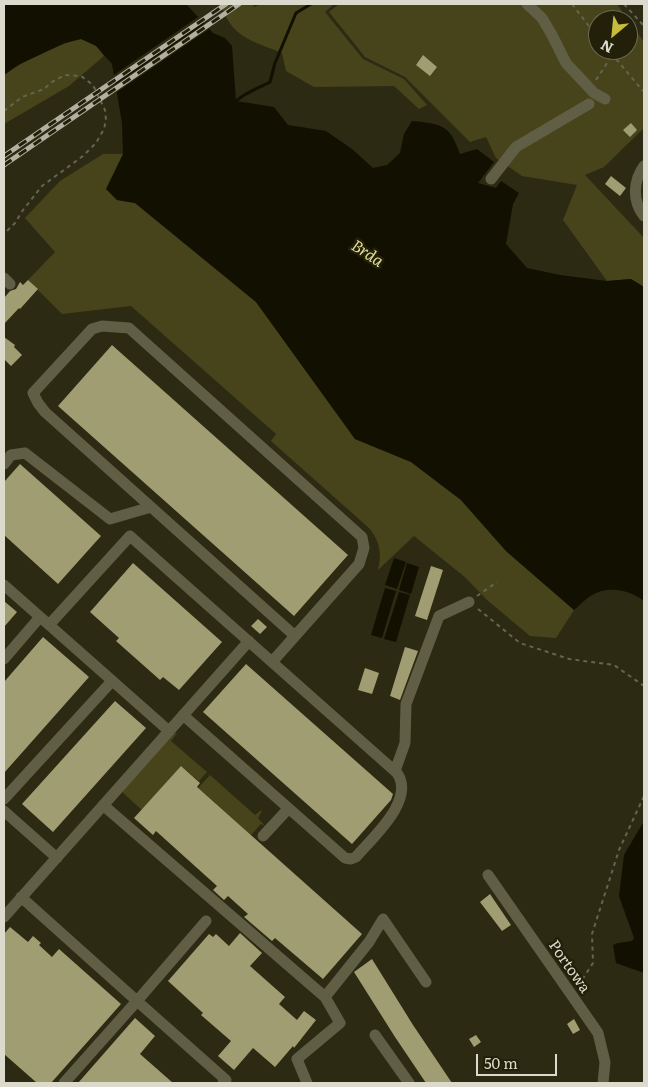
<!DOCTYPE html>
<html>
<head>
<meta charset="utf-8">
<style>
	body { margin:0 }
	#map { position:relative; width:648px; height:1087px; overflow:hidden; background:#2c2a13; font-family:Literata,serif }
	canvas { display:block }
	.frame { position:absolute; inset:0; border:5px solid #dbdacc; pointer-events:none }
	.north { position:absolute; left:588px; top:10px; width:50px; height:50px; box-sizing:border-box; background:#222009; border:1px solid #6c6a57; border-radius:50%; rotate:208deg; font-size:14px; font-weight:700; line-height:20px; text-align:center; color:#dbdacc }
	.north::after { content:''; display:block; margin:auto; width:18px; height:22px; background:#c8bb3b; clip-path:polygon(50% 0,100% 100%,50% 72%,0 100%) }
	.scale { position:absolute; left:476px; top:1054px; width:81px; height:22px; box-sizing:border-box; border:2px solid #dbdacc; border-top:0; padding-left:6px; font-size:15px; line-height:18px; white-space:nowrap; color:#dbdacc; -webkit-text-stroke:4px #222009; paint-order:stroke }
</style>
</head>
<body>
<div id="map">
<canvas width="648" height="1087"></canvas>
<div class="frame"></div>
<div class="north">N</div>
<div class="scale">50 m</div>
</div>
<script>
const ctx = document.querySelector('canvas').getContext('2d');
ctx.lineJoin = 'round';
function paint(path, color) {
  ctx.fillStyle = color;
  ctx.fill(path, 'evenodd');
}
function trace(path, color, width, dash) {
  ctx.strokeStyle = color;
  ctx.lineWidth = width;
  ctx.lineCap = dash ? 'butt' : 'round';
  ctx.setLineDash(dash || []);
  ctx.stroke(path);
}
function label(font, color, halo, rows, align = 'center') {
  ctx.font = font + ' Literata,serif';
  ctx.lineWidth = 5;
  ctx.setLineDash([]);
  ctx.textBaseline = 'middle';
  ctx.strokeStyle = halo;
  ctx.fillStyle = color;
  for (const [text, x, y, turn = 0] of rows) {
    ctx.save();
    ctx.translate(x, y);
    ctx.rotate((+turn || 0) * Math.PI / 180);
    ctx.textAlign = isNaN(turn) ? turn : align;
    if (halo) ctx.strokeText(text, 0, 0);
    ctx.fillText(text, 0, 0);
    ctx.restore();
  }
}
paint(new Path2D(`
	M221,4H252L255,7L260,4H334L325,12L363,59L404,79L427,105L419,109L394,86L314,87L286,71L282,53C253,41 231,38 221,4Z
	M339,4H617L644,42V128L604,167L585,175L644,238V287L631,279L607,281L563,220L577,185L522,176L496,158L486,137L470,142L405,77L365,57L329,12ZM598,20H628V50H598Z
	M81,39L96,45L104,56L69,86L4,124V75C27,59 54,45 81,39Z
	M103,154H123L107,189L117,200L135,203L256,302L355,439L411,462L461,500L506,551L574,610L556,638L530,636L487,600L466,578L414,536L378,570C382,554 380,541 369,528L271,441L276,434L131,306L62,314L28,280L55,252L25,218L60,181Z
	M174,733H177L171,741L207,772L199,781L181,766L142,810L123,793V789Z
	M210,775L255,815L260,811H262L258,818L265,826L261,824L251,835L198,788Z`), '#47441c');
paint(new Path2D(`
	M4,4H186L213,33L225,38L232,46L236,101L274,107L288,125L326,131L352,149L373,168L387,165L400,153L404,134L412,121C442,124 450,125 460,154L477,149L494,162L478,183L496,188L501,181L519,193L513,204L506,244L527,268L560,275L607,281L631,279L644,287V601C628,589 606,585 589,597C583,601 579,606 574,610L506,551L461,500L411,462L355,439L256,302L135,203L117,200L106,189L123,154L122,123L112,64L96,46L81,39L65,43L18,65L4,75Z
	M394,558L406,562L397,589L385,585Z
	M407,563L419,567L411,594L399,590Z
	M385,588L396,591L382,638L371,635Z
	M399,592L410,595L396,642L384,639Z
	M644,821V973L616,963L613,945L618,943L632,941L634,938L619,896L624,855Z`), '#121000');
paint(new Path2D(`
	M201,15L205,20L113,84L111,77Z
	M207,22L212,27L114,94L113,86Z`), '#2c2a13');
trace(new Path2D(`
	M236,101C248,91 257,89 270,82L275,63L296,13L311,4`), '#121000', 3);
paint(new Path2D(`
	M423,55L437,67L430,76L416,65Z
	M631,123L637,130L630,137L623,130Z
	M611,176L626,188L620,196L605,184Z
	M28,280L38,289L20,309L19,308L4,324V298L10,291L16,289L20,282L23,285Z
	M4,337L15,345L14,347L22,355L11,366L4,359Z
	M112,345L348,555L294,616L58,406Z
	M20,464L101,536L58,584L4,535V482Z
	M133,563L222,642L179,690L163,677L160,680L116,641L119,638L90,612Z
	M431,566L443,570L427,620L415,616Z
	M4,601L17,612L4,627Z
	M258,619L267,627L260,634L251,626Z
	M43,637L89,677L4,773V682Z
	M405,647L418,651L400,700L390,696Z
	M246,664L393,794L391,800L352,844L203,712Z
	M365,668L379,673L372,694L358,690Z
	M115,701L146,728L53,832L22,804Z
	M181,766L200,783L197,787L362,934L323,979L275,938L272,941L244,917L248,914L228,896L224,900L213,890L217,886L156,831L153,835L134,818Z
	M490,894L511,925L502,931L480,902Z
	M10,927L28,942L33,936L41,943L39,945L52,957L59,949L121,1004L51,1083H37L4,1054V934Z
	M240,933L262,953L250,966L285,997L279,1004L297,1020L304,1011L316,1020L294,1048L293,1046L275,1067L253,1048L234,1070L218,1056L231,1041L201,1015L203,1013L168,981L209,934L213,937L216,934L229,946Z
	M372,959L413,1025L452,1083H426L395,1037L354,972Z
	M135,1018L155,1036L140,1054L173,1083H78Z
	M574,1019L580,1030L573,1034L567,1024Z
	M476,1035L481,1042L474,1047L469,1039Z`), '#a19d72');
trace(new Path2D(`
	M572,4L598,38
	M624,4L644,26
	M611,53L643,91
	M596,80L609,60L611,53L609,50
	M4,111L22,97L44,89L52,82L65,75L81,76L93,85L105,110L106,120L104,129L96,143L83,156L42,186L23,210L15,223L4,234
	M477,596L497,582
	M478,609L520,643L569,659L614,665L644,686
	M578,986L593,963L592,934L619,850L644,796`), '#656450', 2, [4, 4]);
trace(new Path2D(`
	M527,4L542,18L552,35L566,63L594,93L605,99
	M644,166C633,181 632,201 644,216
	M491,179L516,147L589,104
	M4,278L10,284
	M4,464L11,455L25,453L110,519L151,507
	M4,585L169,731
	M49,625L130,536L397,773C416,800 372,838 356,857L351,859L345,858L183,715
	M4,659L40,617
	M272,662L359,564L364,548L362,537L129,328L102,326L92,329L33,393L38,403L45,412L295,636
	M395,771L405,743L406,704L439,616L469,602
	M4,799L112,681
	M103,805L325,997L369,942L383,919L426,982
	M4,811L57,858
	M263,836L288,809
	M488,875L598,1033L605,1062L603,1083
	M21,897L137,1001L64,1083
	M4,917L249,641
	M206,921L137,1001L226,1080L223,1083
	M375,1035L409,1083
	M307,1083L297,1059L340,1023L325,997`), '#605e45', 11);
const rail = new Path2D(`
	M4,156L226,4
	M4,165L239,4`);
trace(rail, '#b2b1a1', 5);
trace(rail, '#222009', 3, [9]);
label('15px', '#dbdacc', '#222009', [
	["Portowa",569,967,55]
]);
label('italic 16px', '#e4de98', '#222009', [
	["Brda",367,254,33]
]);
</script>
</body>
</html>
